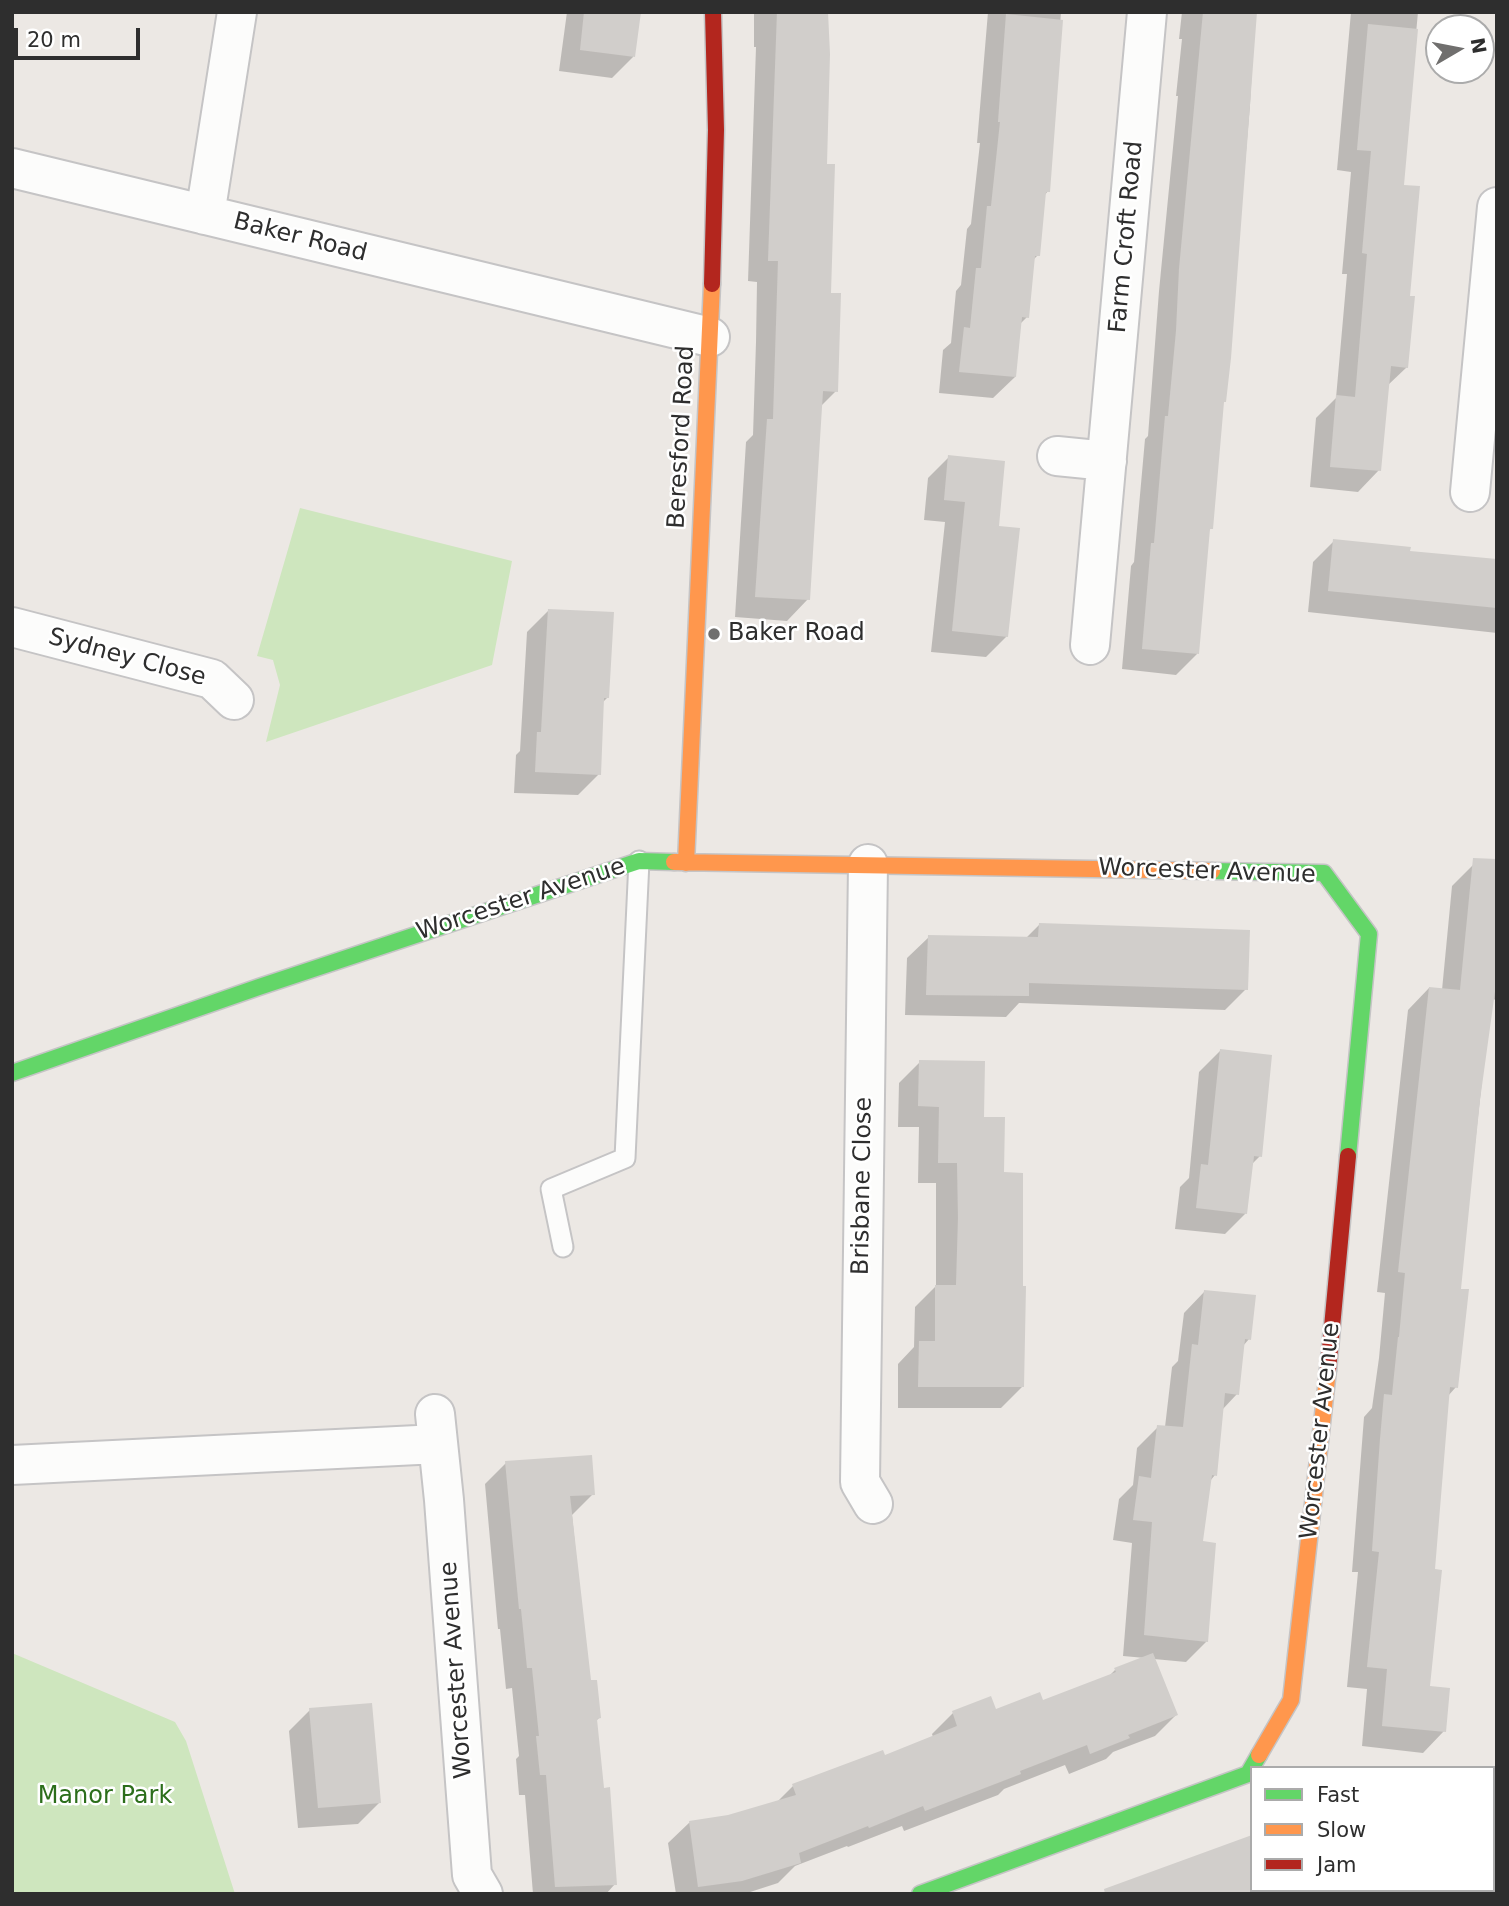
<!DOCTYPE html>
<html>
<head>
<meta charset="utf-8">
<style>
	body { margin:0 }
	#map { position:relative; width:1509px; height:1906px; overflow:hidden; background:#ece8e4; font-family:"DejaVu Sans",sans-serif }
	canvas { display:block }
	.frame { position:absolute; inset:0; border:14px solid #2e2e2e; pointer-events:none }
	.legend { position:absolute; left:1250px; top:1766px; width:245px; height:126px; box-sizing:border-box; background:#fff; border:2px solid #ababab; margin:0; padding:9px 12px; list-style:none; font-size:21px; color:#2e2e2e }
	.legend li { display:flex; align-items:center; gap:14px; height:35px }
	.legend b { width:35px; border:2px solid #ababab }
	.north { position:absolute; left:1425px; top:14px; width:70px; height:70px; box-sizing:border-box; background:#fff; border:2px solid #ababab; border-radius:50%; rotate:80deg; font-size:19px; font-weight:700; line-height:28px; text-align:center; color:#2e2e2e }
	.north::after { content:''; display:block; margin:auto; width:24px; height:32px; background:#706f6e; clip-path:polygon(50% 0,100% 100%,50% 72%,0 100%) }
	.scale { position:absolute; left:14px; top:28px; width:126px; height:32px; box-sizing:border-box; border:4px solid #2e2e2e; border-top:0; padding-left:9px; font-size:21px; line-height:24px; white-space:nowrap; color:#2e2e2e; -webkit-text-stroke:5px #fff; paint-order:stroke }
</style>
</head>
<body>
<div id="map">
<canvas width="1509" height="1906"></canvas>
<div class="frame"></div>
<ul class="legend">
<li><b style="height:9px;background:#63d668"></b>Fast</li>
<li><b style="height:9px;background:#ff974d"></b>Slow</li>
<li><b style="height:9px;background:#b3261e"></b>Jam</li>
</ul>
<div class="north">N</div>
<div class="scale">20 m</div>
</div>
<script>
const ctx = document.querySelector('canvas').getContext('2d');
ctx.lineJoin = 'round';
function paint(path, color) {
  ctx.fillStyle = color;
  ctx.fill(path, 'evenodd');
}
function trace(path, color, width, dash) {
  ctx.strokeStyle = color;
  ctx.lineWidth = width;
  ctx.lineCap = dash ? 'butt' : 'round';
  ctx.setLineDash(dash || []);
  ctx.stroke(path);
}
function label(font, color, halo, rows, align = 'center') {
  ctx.font = font + ' "DejaVu Sans",sans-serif';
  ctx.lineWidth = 5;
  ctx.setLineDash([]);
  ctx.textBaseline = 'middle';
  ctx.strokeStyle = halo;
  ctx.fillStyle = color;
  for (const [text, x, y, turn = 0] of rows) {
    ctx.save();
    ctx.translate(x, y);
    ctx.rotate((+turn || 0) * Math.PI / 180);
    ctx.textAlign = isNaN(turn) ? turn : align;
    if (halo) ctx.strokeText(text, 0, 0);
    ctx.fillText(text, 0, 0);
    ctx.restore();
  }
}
paint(new Path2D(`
	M300,508L512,561L492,665L266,742L280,685L273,660L257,656Z
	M12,1653L175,1722L186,1741L235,1894H12Z`), '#cee6be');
paint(new Path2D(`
	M567,12H638L633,57L612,78L559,71Z
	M754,12H827L825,165L830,295L836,391L820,407L808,599L787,621L735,617L746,442L753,435L756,342L757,282L748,281L756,47H754Z
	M988,12H1061L1048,191L1044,196L1038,255L1032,261L1027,317L1020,324L1015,377L993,398L939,393L943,350L951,343L956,291L961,285L967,229L971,224L980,143H977Z
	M1182,12H1255L1250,105L1225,401L1222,404L1211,528L1208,532L1197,654L1176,675L1122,669L1131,566L1134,562L1145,439L1148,436L1159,291L1178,96H1176L1182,39H1179Z
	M1351,12H1418L1402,187L1408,297L1407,367L1387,386L1379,470L1358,492L1310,487L1316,418L1336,398L1347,274H1342L1351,172L1337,170Z
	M949,457L997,527L1007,636L986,657L931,652L945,522L924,520L928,478Z
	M1334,541L1408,552L1497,561V633L1308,612L1313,562Z
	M548,611L607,698L602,703L599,774L578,795L514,793L516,755L520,751L527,632Z
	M1473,865L1497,867V1000L1491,999L1459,1290L1456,1387L1448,1396L1433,1570L1428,1687L1444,1731L1423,1753L1362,1746L1367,1689L1347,1687L1358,1572H1352L1364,1417L1372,1408L1379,1358L1385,1293L1377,1292L1408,1010L1429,988L1442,990L1452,886Z
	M1039,925L1246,989L1225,1010L1019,1003L1006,1017L905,1015L907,958L929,937L1026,938Z
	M1220,1051L1260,1156L1251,1165L1246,1213L1225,1234L1175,1229L1180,1187L1189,1178L1199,1072Z
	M920,1062L982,1119L1002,1174L1021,1288L1022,1387L1001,1408H898V1364L914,1347L915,1307L936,1286V1183H918L919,1127H898L899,1083Z
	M1205,1291L1249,1339L1243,1346L1237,1394L1222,1410L1215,1475L1210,1481L1201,1543L1207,1641L1186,1662L1154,1659L1176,1715L1155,1736L1113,1752L1106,1759L1069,1774L1065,1765L1004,1789L998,1795L904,1831L902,1826L848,1847L847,1846L795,1866L778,1883L744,1894H676L668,1843L690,1822L728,1817L776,1803L793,1786L884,1758L933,1737L932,1734L953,1713L995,1711L1042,1703L1109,1676L1115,1670L1145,1658L1123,1656L1132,1543L1113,1540L1119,1499L1133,1485L1137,1448L1158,1427H1165L1172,1367L1178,1361L1184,1313Z
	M506,1463L593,1494L572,1515L589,1682L599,1718L595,1722L615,1884L606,1894H533L525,1795H519L516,1759L519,1756L512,1688L506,1689L500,1629H498L485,1484Z
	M310,1710L379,1803L358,1824L298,1828L289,1731Z
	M1252,1890H1384L1381,1894H1135Z`), '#0003');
paint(new Path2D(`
	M584,12H641L635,57L580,50Z
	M777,12H828L830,54L827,164H835L831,293H841L838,392L823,391L810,600L755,597L767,419H773L778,261H768Z
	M1203,12H1257L1231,358L1226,402H1224L1213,529H1210L1199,654L1142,649L1151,543H1154L1165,416H1168L1176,331L1179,269Z
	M1006,14L1063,20L1050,192H1046L1040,256H1035L1029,318L1022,317L1016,377L959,372L964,327L970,328L976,268H981L987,206H991L1000,122H998Z
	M1368,24L1418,29L1404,185L1420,186L1410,296H1415L1408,368L1391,366L1381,471L1330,467L1336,395L1355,397L1367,254L1362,253L1371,151L1357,150Z
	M948,455L1005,461L999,526L1020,528L1008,637L952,631L965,502L944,500Z
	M1333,539L1411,547L1410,551L1497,559V608L1328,591Z
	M548,609L614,612L609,698H604L601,775L535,772L537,732H541Z
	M1473,858L1497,859V977L1480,1100L1461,1289H1469L1458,1388L1450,1387L1435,1569L1442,1570L1430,1686L1450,1688L1446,1732L1382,1726L1387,1669L1367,1667L1379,1552L1372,1551L1380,1439L1384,1394L1392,1395L1398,1337H1399L1405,1273L1398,1272L1429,987L1460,990Z
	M1039,923L1250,930L1248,990L1029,983V996L926,995L928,935L1038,937Z
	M1220,1049L1272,1055L1262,1157L1254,1156L1247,1214L1196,1208L1201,1164L1208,1165Z
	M919,1060L985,1061L984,1117H1005L1004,1172L1023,1173V1286H1026L1024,1387H918L919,1341H935V1285H956L958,1218L957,1163H938L939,1107L918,1106Z
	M1204,1290L1256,1295L1251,1340L1245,1339L1239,1395L1225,1393L1217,1476L1212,1475L1203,1541L1216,1543L1208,1642L1144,1635L1152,1522L1133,1520L1139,1476L1151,1478L1157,1425L1183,1427L1192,1344L1198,1345Z
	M592,1455L595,1495L570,1496L591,1680H597L601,1718L597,1719L604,1788L610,1787L617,1885L555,1887L546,1775H540L536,1736H539L532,1668H527L521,1609H519L505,1461Z
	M1153,1653L1178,1715L1128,1735L1130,1738L1090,1754L1087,1745L1020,1771L1021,1774L925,1811L923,1806L869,1828L868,1826L799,1853L801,1863L742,1881L698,1887L689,1821L728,1815L796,1795L792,1784L883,1750L885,1755L957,1726L952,1711L991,1696L996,1709L1040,1692L1043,1700L1116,1672L1114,1668Z
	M372,1703L381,1803L318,1808L309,1708Z
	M1252,1835V1894H1105L1104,1889Z`), '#d1cecb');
const lane = new Path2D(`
	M563,1247L551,1189L625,1158L639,861`);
const street = new Path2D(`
	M12,168L710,337
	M205,215L237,12
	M1057,456L1107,461
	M1470,492L1497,207
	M12,627L212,679L234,700
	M1090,645L1147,12
	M868,864L860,1482L873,1504
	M435,1414L444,1500L472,1875L483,1894
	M12,1465L438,1444`);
const fast = new Path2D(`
	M1212,871L1324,873L1369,934L1348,1156
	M12,1073L259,987L639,861L674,862
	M920,1894L1248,1774L1259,1755`);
const slow = new Path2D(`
	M674,862L1212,871
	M686,863L712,284
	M1259,1755L1291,1700L1328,1370`);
const jam = new Path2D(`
	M712,284L716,130L713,12
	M1328,1370L1348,1156`);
trace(lane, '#c5c4c5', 23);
trace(street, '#c5c4c5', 42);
trace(fast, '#c5c4c5', 19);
trace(slow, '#c5c4c5', 19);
trace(jam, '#c5c4c5', 19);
trace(lane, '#fcfcfb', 19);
trace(street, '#fcfcfb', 38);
trace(fast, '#63d668', 16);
trace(slow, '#ff974d', 16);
trace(jam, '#b3261e', 16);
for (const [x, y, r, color] of [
	[714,634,7,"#706f6e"]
]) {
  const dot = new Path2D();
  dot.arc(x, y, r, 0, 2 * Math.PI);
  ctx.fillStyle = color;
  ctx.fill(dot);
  trace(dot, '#fff', 2.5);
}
label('24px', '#2e2e2e', '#fff', [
	["Farm Croft Road",1127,237,-85],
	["Baker Road",300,238,14],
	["Beresford Road",682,437,-87],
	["Sydney Close",127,658,15],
	["Worcester Avenue",1207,872,2],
	["Worcester Avenue",521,900,-18],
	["Brisbane Close",863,1186,-89],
	["Worcester Avenue",1321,1431,-84],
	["Worcester Avenue",457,1670,-94]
]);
label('24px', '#2e2e2e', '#fff', [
	["Baker Road",728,634]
], 'left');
label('24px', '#2c6e1b', '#fff', [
	["Manor Park",105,1797]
]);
</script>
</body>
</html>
